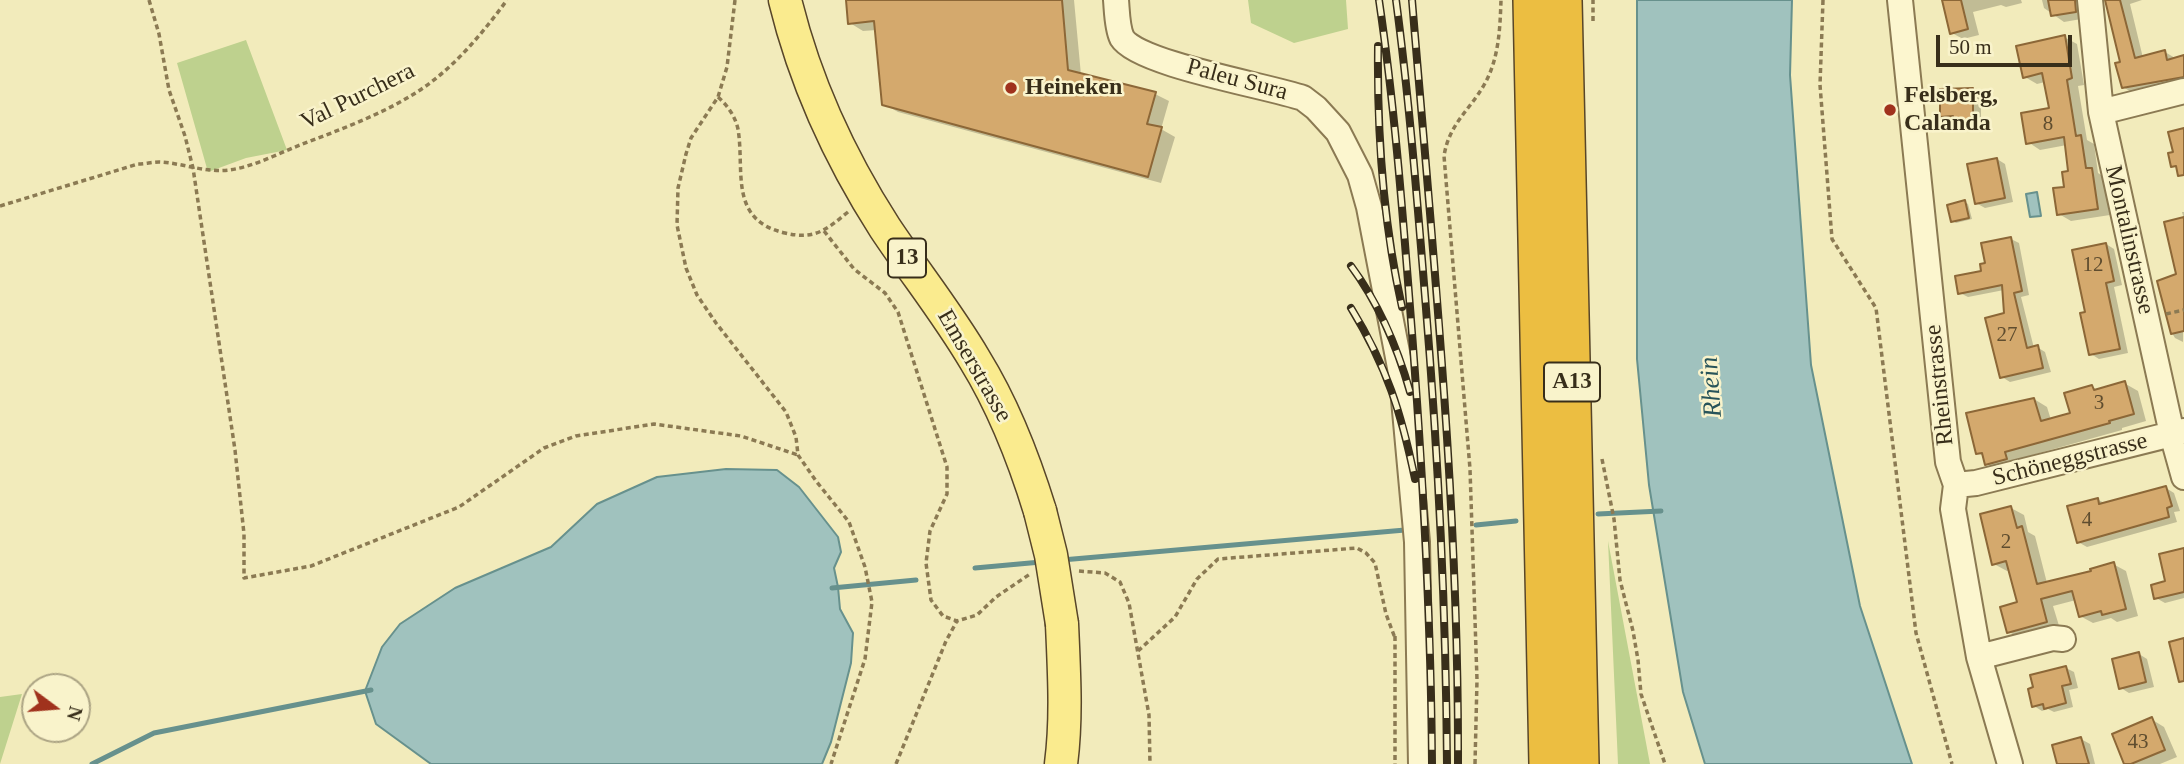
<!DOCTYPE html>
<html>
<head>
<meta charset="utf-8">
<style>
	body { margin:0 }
	#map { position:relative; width:2184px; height:764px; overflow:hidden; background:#f2ebbb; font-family:Georgia,serif }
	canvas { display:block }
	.north { position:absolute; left:21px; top:673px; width:70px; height:70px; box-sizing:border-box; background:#f9f3cb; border:2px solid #aca484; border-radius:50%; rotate:106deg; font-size:19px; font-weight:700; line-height:28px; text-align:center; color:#382e1a }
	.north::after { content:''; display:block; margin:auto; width:24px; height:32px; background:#a0321d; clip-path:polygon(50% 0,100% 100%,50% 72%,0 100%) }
	.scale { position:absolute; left:1936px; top:35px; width:136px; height:32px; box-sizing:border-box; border:4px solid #382e1a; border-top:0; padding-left:9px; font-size:21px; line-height:24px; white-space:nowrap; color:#382e1a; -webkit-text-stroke:5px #f9f3cb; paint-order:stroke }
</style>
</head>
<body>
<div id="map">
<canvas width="2184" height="764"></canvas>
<div class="north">N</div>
<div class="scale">50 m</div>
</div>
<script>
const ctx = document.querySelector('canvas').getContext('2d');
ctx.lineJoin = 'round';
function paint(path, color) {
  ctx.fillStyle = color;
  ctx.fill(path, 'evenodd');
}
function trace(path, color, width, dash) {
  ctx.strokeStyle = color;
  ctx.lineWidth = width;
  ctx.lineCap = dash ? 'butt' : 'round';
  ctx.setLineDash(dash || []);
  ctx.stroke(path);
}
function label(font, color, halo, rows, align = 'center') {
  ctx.font = font + ' Georgia,serif';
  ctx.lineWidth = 5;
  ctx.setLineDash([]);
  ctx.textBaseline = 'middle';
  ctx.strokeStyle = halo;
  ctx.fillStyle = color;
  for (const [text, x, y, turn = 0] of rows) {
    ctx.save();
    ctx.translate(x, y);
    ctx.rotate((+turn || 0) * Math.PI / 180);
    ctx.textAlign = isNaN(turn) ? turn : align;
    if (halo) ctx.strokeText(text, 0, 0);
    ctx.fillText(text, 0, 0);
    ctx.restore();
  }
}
paint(new Path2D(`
	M1248,0H1346L1348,29L1294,43L1251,23Z
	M246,40L287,150L246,158L208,172L177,63Z
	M1608,541L1650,764H1618Z
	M22,694L0,764V697Z`), '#bed18e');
const water = new Path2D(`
	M1637,0H1792L1790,75L1811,365L1860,606L1912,764H1705L1683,692L1649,485L1637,359Z
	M2037,192L2041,216L2030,217L2026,194Z
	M726,469L777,470L799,487L838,537L841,552L834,568L838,587L840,609L853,633L851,663L831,742L822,764H431L376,724L365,691L382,647L400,624L455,588L551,547L597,504L657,477Z`);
paint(water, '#a0c2be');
trace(water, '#67918d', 2);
paint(new Path2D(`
	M848,0H1074L1081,75L1155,94L1169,101L1161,129L1175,137L1161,183L898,112L884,104L877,30L863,31L850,23Z
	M1943,0H2021L2022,3L2006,7L2001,5L1973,12L1979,35L1963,39L1952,33Z
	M2042,0H2087V18L2064,22L2044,8Z
	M2106,0H2142L2130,4L2143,58L2165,52L2175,58L2184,57V84L2133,93L2123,87L2122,63Z
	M2064,37L2077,44L2084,85L2078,86L2087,140L2094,144L2098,173L2104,177L2110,215L2071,221L2059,214L2070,173L2067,145L2040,150L2028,142L2052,110L2045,82L2037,84L2025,77Z
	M1972,90L1981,95V129L1964,130L1955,125V121H1951L1942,116Z
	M1997,159L2005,164L2013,202L1985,208L1976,203Z
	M1965,202L1968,204L1972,219L1956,223L1953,221Z
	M2182,212H2184L2183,342L2175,338L2172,333L2184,219Z
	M2011,239L2019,243L2029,295L2021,297L2034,348L2037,347L2045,352L2051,372L2010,382L2002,377L2006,314L2004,290L1968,297L1960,293L1983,272L1987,264Z
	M2106,244L2114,249L2122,285L2114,287L2128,353L2099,359L2091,354L2087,313Z
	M2124,383L2138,391L2146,421L2122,428V430L2018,459L2020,466L2000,471L1986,464L1985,457L1978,453L2034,399L2047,407L2051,420L2072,414L2092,387L2098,391Z
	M2166,488L2174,493L2180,511L2174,512L2177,522L2087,547L2078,542L2097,499L2106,504Z
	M2011,508L2024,515L2028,532L2035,536L2047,583L2093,572L2113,564L2126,571L2138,616L2117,622L2111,618L2093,623L2080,616L2076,600L2053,606L2060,629L2022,639L2009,632L2019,603L2010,570L2007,571L1994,564Z
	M2184,551V598L2165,603L2156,598L2168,582Z
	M2139,654L2147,659L2154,687L2129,693L2121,688Z
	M2066,668L2074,672L2078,688L2069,690L2073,707L2054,712L2048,709L2042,711L2034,706Z
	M2151,719L2164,727L2177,757L2160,764H2126Z
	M2081,739L2090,744L2095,764H2059Z`), '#0003');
trace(new Path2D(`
	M1598,514L1661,511
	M1476,525L1516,521
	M1062,560L1405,530
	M975,568L1041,562
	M832,588L916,580
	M92,764L154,733L371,690`), '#67918d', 5);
const building = new Path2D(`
	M846,0H1062L1068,70L1156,92L1147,124L1162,127L1148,177L882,105L874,21L848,24Z
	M1942,0H1961L1968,29L1950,34Z
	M2048,0H2075L2076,12L2051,16Z
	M2105,0H2120L2135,58L2165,50L2167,60L2184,55V77L2122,88L2115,63L2120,62Z
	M2065,35L2072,78L2067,80L2076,136L2081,135L2086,168H2092L2098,209L2057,215L2053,188L2064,187L2062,172L2068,171L2064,137L2026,144L2021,113L2049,108L2042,73L2023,78L2016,46Z
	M1973,88V125L1953,126V116L1940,117V89Z
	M2184,128V175L2178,176L2176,166L2171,167L2168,153L2173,152L2168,132Z
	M1997,158L2005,198L1975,204L1967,164Z
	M1965,200L1969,218L1951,222L1947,205Z
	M2184,217V331L2171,334L2157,281L2176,274L2164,222Z
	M2011,237L2022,291L2014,293L2027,348L2038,345L2043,368L2000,378L1985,318L2004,313L2002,285L1958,294L1955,276L1981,271L1980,264L1985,263L1981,243Z
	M2106,243L2114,281L2106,283L2120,349L2089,355L2080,313L2085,312L2072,250Z
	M2125,381L2134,414L2109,421L2110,423L2005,452L2007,459L1985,465L1982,453L1976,454L1966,413L2034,398L2041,421L2070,413L2064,393L2092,385L2094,390Z
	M2166,486L2172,506L2167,508L2169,517L2077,543L2067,506L2098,498L2099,504Z
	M2011,506L2017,528L2022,526L2037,584L2091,571L2090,569L2114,562L2126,609L2102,615L2101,611L2079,617L2072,591L2041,599L2047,622L2007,633L2000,607L2017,602L2006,561L1992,565L1980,514Z
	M2184,548V592L2154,599L2151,585L2165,581L2159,554Z
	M2184,638V681L2179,682L2169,642Z
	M2139,652L2146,682L2119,689L2112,659Z
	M2066,666L2071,684L2062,686L2066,703L2044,709L2043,704L2032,707L2028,689L2033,687L2030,675Z
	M2152,717L2165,750L2131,764H2124L2112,734Z
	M2081,737L2089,764H2057L2052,745Z`);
paint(building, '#d4a96d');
trace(building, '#8c6737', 2);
const minor = new Path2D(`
	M1116,0C1117,11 1117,28 1122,38C1138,64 1268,86 1303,98L1316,108L1338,132L1360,175L1369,207L1402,378L1417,542L1421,764
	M1900,0L1948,462L1956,485L1953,509L1979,657L2010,764
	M2090,0L2101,112L2172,434L2184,477
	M2101,112L2184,91
	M1956,485L1976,483L2184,431
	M1979,657L2053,638L2063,639`);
const major = new Path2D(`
	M785,0C805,82 840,158 885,228C915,273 948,314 975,360C1004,407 1024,459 1040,511
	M1061,764C1067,718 1064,671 1062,624`);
const highway = new Path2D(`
	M1531,0L1547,764
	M1564,0L1581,764`);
trace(minor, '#8b7a53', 28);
trace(major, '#584629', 35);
trace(highway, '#584629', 38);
trace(new Path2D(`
	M149,0L159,34L169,90L185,136L193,168L235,450L244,534V578L311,566L459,507L544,448L576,436L654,424L741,436L798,455
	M735,0L727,67L718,97L691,138L686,154L678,188L677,225L686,268L697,295L716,323L786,412L796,437L798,455L816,481L849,522L865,567L872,602L865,659L831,764
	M1823,0L1820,85L1832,239L1876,308L1916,633L1952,764
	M1593,21V0
	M718,97C728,106 735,116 738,129C745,171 728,220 785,233C815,240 826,230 848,212
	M0,206L138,164C145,164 152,162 159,162C183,163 205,173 229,170C253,167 277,154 300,145C339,130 381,115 417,92C453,69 482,34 507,0
	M824,231L854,269L885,293L898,312L947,467V494L930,531L926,563L931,600L943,616L957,621L977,615L996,597L1030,574
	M2166,314L2184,310
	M1602,459L1614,519L1620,580L1633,631L1638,660L1641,694L1665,764
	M1079,571L1105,573L1120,582L1129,603L1149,715L1150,764
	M1395,636V764
	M1138,651L1175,617L1197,579L1218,559L1357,548L1366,553L1375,563L1386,614L1395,638
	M896,764L946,641L957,621
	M1475,764L1477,680L1470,469L1444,156C1449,124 1469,111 1484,85C1499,59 1500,29 1501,0`), '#8b7a53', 3.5, [5, 3.5]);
trace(minor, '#fcf6cf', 24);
trace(major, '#faeb8e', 32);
trace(highway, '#ecbe41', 35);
const rail = new Path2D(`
	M1379,0C1394,102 1402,204 1410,307C1422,459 1431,611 1432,764
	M1396,0C1409,98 1417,197 1425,296C1438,452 1446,608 1447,764
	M1412,0C1433,254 1459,509 1458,764
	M1378,46C1377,134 1383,222 1402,307
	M1351,266C1379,304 1397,346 1410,392
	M1351,308C1387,367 1401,412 1415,479`);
trace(rail, '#382e1a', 8);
trace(rail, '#f9f3cb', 5, [16]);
const majorBridge = new Path2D(`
	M1040,511L1051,555L1062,624`);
trace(majorBridge, '#584629', 35, []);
trace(majorBridge, '#faeb8e', 32);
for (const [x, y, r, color] of [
	[1011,88,7,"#a0321d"],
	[1890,110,7,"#a0321d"]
]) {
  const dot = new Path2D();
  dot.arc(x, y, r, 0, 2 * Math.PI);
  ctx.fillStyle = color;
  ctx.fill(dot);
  trace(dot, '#f9f3cb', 2.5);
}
label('21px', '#5f4d2f', null, [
	["8",2048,124],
	["12",2093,265],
	["27",2007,335],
	["3",2099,403],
	["4",2087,520],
	["2",2006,542],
	["43",2138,742]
]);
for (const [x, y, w] of [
	[907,258,38],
	[1572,382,56]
]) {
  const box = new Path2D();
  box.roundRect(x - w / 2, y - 19.5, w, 39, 5);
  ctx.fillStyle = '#f9f3cb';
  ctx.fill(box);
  trace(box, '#382e1a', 2);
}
label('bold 23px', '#382e1a', null, [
	["13",907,258],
	["A13",1572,382]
]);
label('24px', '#382e1a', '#f9f3cb', [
	["Paleu Sura",1237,80,15],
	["Val Purchera",358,97,-26],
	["Montalinstrasse",2129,240,77],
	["Emserstrasse",974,366,60],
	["Rheinstrasse",1940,385,-96],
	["Schöneggstrasse",2070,460,-14]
]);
label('bold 24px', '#382e1a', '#f9f3cb', [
	["Heineken",1025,88],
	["Felsberg,",1904,96],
	["Calanda",1904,124]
], 'left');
label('italic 26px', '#27545a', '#f9f3cb', [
	["Rhein",1712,387,-94]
]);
</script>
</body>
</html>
